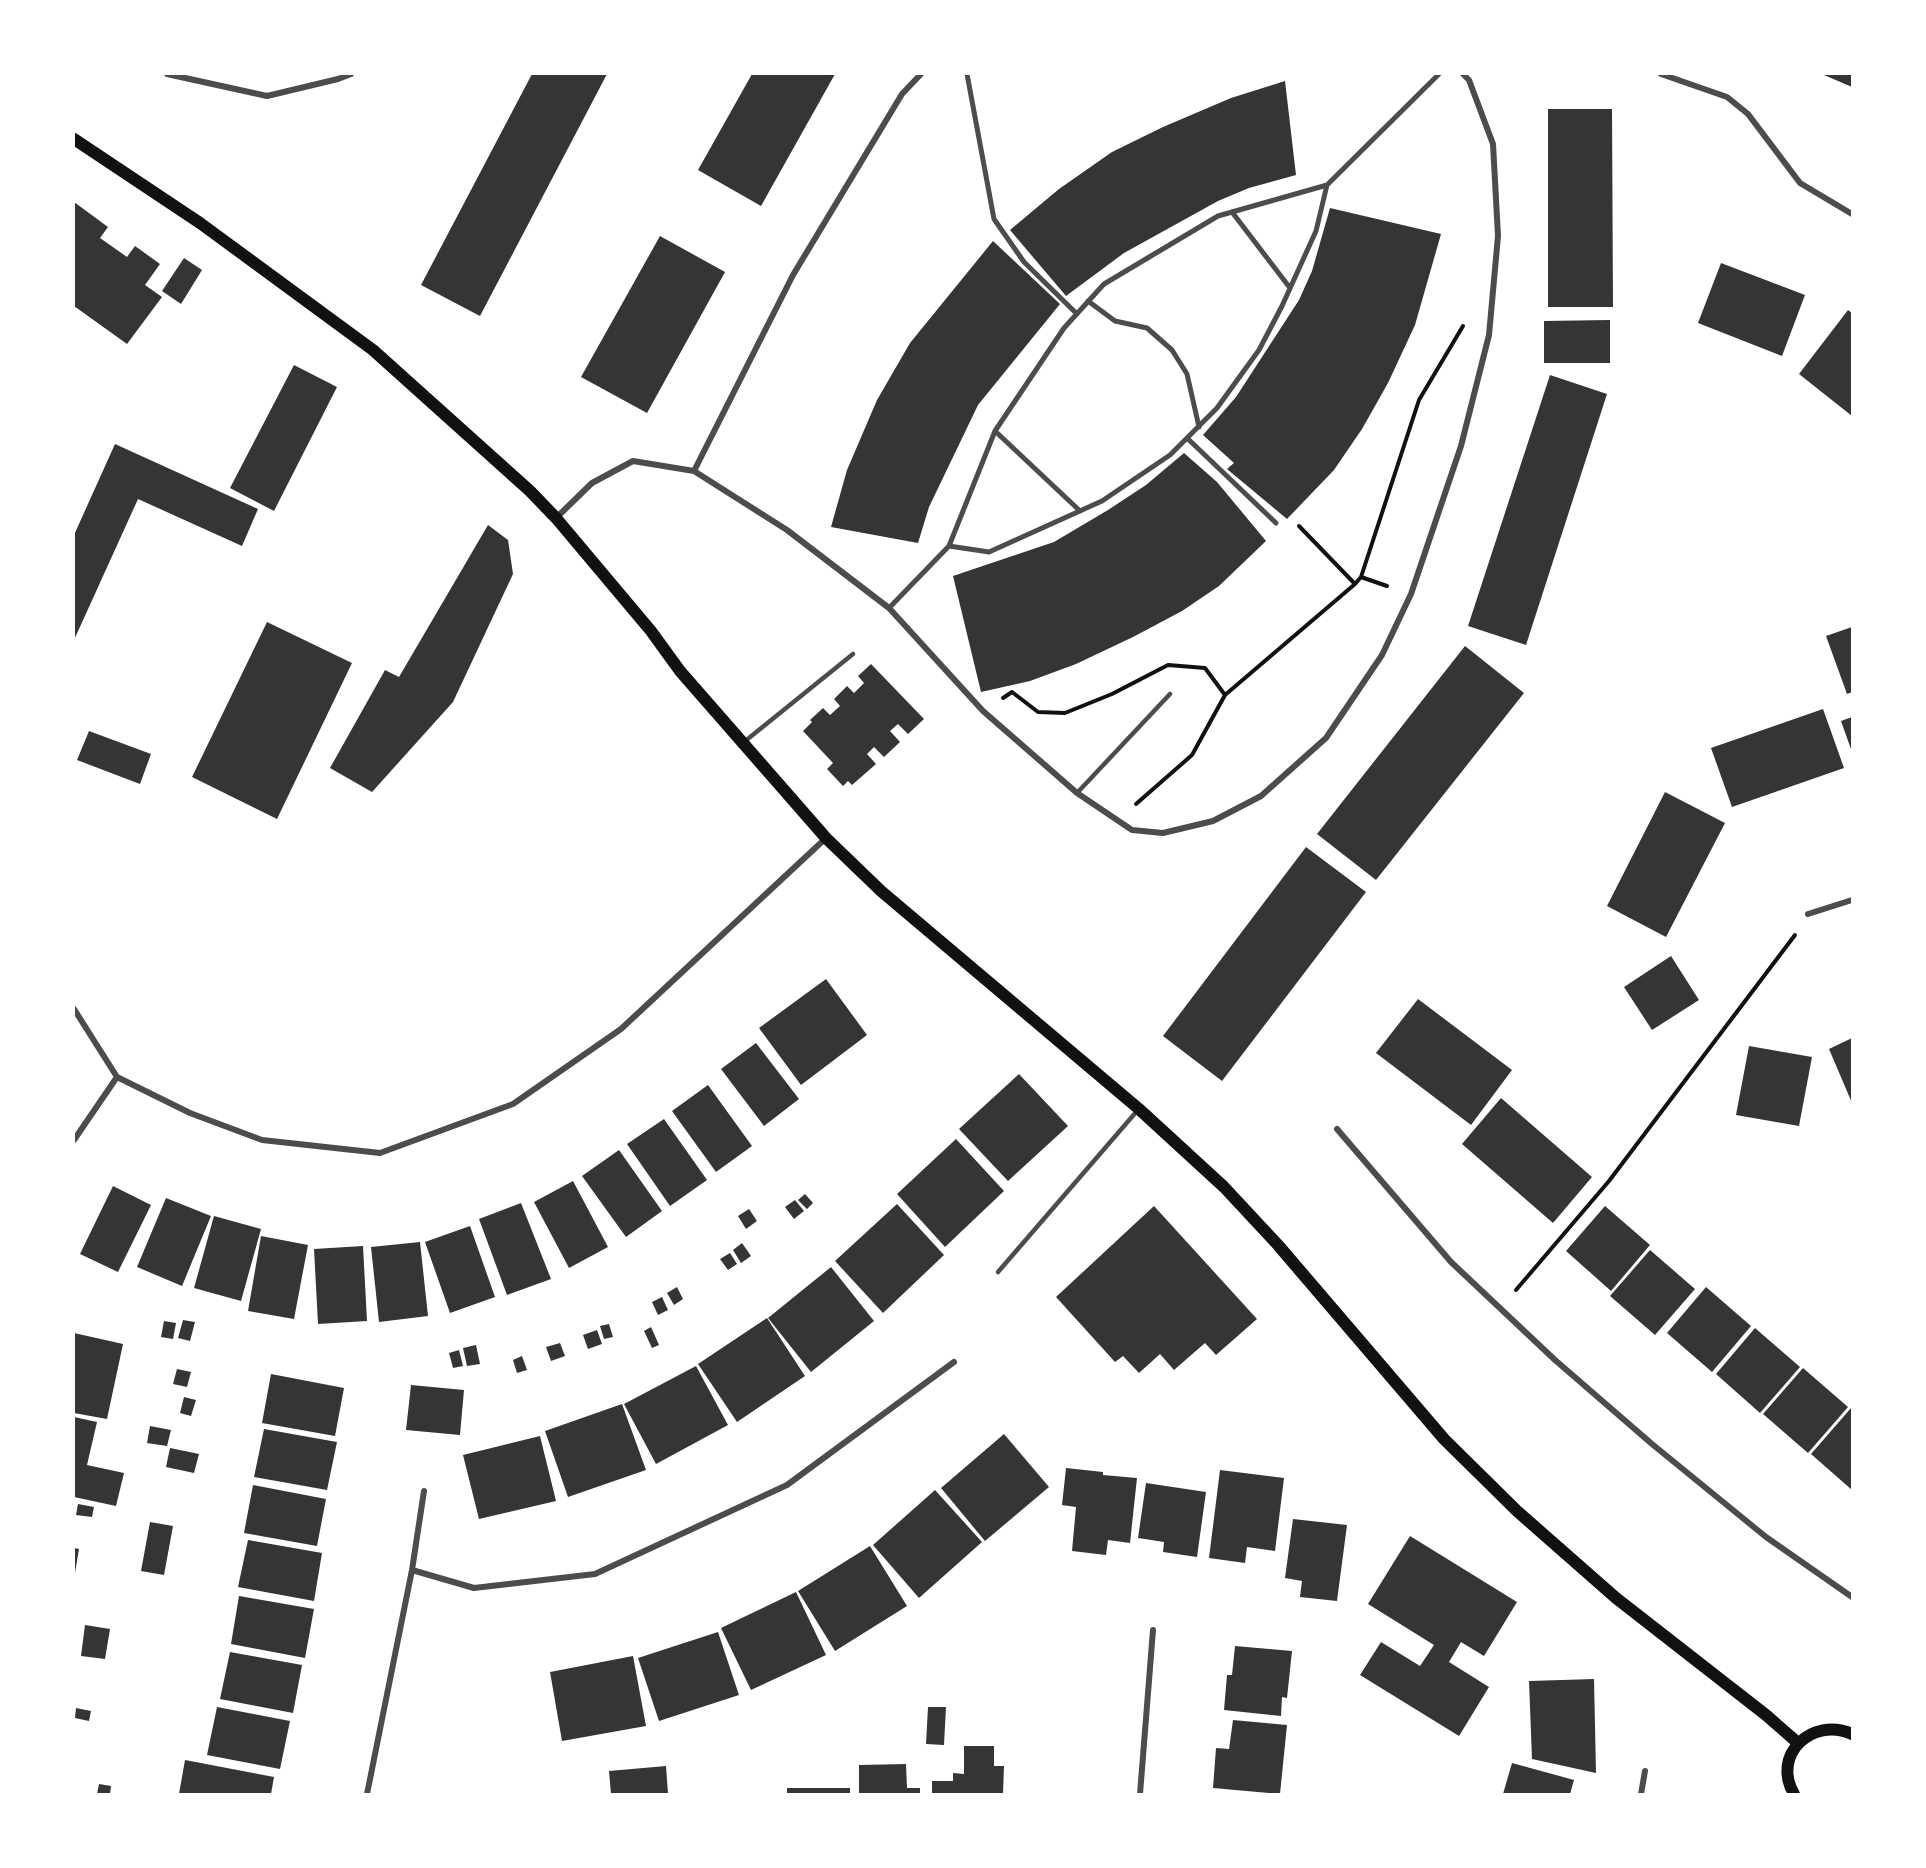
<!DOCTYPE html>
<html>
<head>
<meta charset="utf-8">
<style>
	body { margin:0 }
	#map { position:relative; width:1926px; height:1868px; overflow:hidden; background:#fff; font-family:"Nunito Sans",sans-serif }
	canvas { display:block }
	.frame { position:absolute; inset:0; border:75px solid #fff; pointer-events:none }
</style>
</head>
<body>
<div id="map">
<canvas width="1926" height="1868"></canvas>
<div class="frame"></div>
</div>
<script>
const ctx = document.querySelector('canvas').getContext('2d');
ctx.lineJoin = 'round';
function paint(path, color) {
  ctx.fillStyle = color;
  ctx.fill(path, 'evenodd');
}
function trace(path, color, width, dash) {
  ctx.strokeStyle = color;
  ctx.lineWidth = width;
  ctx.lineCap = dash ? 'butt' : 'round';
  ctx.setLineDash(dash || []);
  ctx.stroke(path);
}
paint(new Path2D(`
	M532,74H607L480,316L421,285Z
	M752,74H835L761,206L698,170Z
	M1825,74H1852V87L1824,75Z
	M1285,81L1296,175L1249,188L1218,201L1124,253L1066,296L1010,230L1059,189L1112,152L1163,127L1231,98Z
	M1548,109H1612L1613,307H1548Z
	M74,202L108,227L100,238L127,257L135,246L160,264L145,285L162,297L127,344L74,306Z
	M1330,208L1441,234L1415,325L1388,383L1362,429L1334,470L1287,519L1227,469L1234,463L1203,435L1236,397L1299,300L1312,271Z
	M660,236L725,272L647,413L581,377Z
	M993,241L1060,304L978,405L929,507L918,543L831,527L847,470L877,400L910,343Z
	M184,258L202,270L181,304L162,291Z
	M1721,263L1805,295L1782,356L1698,323Z
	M1848,310L1852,313V416L1799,374Z
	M1610,320V363H1544V321Z
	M294,365L337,387L274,511L230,488Z
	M1550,375L1607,394L1526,645L1468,626Z
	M115,444L258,509L242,546L138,499L74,640V535Z
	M1184,453L1217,482L1266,541L1219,586L1182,611L1133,637L1076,664L1030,681L981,692L953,576L1054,542L1108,510L1146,485Z
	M488,525L508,540L513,574L453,702L372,792L330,768L385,670L399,677Z
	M267,622L352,663L277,819L192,777Z
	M1852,627V692L1847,694L1826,636Z
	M1465,646L1524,693L1376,880L1317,834Z
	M871,664L924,719L908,734L898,724L890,731L900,742L884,757L874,747L867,754L876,764L852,785L848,781L843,786L827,769L833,763L803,731L812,722L810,720L823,708L830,715L840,706L834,699L847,686L854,693L864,683L858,676Z
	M1823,709L1844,768L1732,807L1711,748Z
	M1852,717V752L1841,721Z
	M89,731L151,754L140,784L77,760Z
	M1665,792L1725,823L1666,937L1607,906Z
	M1306,847L1366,892L1222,1081L1163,1036Z
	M1671,956L1699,1000L1652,1030L1624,987Z
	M826,979L867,1035L801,1085L759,1028Z
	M1418,999L1512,1070L1471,1125L1376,1053Z
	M1852,1038V1103L1829,1049Z
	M756,1043L799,1099L764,1126L721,1069Z
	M1749,1046L1812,1057L1799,1126L1736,1115Z
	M1019,1074L1068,1126L1008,1181L959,1129Z
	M708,1085L752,1146L716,1172L672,1111Z
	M1501,1098L1592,1177L1553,1223L1462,1144Z
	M664,1119L707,1180L670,1206L627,1144Z
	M956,1139L1004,1191L945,1247L897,1194Z
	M619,1150L662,1211L626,1237L582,1176Z
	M573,1181L608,1247L569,1268L534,1202Z
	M113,1186L151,1205L118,1272L80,1254Z
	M805,1194L813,1203L807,1209L798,1200Z
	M166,1198L211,1216L182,1286L137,1267Z
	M795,1200L804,1211L794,1219L785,1207Z
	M521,1203L551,1279L507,1295L479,1219Z
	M897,1204L944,1255L883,1313L835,1261Z
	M1154,1206L1257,1319L1216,1355L1205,1343L1174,1370L1160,1354L1139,1373L1123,1356L1115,1362L1056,1297Z
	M1605,1206L1650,1245L1611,1291L1566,1251Z
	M749,1209L757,1221L746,1229L738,1216Z
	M214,1216L261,1229L241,1301L194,1288Z
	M470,1226L495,1297L450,1313L425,1242Z
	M261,1236L308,1245L294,1319L248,1311Z
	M420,1242L428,1316L379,1322L371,1247Z
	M742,1243L751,1256L741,1263L733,1250Z
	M363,1246L367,1321L318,1324L314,1249Z
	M1650,1250L1695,1289L1655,1335L1610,1296Z
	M730,1253L737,1264L728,1270L720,1259Z
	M831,1267L874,1321L811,1372L768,1318Z
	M677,1287L683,1299L674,1305L667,1293Z
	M1706,1287L1751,1326L1712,1372L1667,1333Z
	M662,1297L668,1310L658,1315L652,1302Z
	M767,1318L805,1376L737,1422L698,1364Z
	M183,1320L195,1322L190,1341L178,1338Z
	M164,1321L176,1323L173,1339L161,1337Z
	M609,1324L613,1337L604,1339L600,1326Z
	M651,1327L659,1345L652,1348L644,1331Z
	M1755,1328L1800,1367L1760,1413L1716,1374Z
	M597,1330L602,1344L588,1349L583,1335Z
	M74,1333L123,1344L107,1419L74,1413Z
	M560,1343L565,1356L551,1361L546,1347Z
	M476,1345L480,1364L467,1366L463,1348Z
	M459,1350L463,1366L453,1368L449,1353Z
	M522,1356L527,1370L517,1373L513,1360Z
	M696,1366L728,1425L656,1464L624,1404Z
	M1803,1368L1848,1407L1808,1453L1763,1414Z
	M177,1369L191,1372L187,1387L173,1384Z
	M271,1374L344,1388L335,1436L262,1423Z
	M411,1385L464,1390L460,1435L406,1430Z
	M184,1397L196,1400L191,1416L180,1413Z
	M622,1404L646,1470L568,1497L545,1431Z
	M1851,1408L1852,1410V1490L1811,1454Z
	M74,1417L97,1422L87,1465L124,1473L116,1506L74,1497Z
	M150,1426L171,1430L167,1446L147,1443Z
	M264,1429L337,1442L327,1490L254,1477Z
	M1004,1434L1049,1487L985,1541L941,1488Z
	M540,1436L556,1501L479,1519L463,1455Z
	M170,1448L199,1454L194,1473L166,1467Z
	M1066,1468L1103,1472V1475L1137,1478L1130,1543L1108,1540L1106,1555L1072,1551L1076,1507L1062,1505Z
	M1220,1470L1284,1478L1275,1551L1247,1547L1245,1563L1209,1558Z
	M1146,1483L1206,1492L1197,1557L1163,1552L1164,1542L1138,1538Z
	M253,1485L326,1499L317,1546L244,1533Z
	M935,1490L982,1542L919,1598L873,1545Z
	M78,1504L94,1507L92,1517L76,1515Z
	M1293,1519L1347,1525L1337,1601L1300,1597L1302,1581L1285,1578Z
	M150,1522L173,1526L164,1575L141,1571Z
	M1410,1536L1517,1602L1484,1656L1461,1642L1449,1662L1489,1687L1459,1736L1360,1675L1381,1642L1420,1666L1434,1645L1368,1604Z
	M248,1540L322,1553L314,1601L238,1587Z
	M870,1546L907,1606L835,1651L798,1591Z
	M74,1548L79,1549L75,1573H74Z
	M796,1592L826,1655L751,1690L721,1628Z
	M239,1596L314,1609L305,1658L231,1644Z
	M85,1625L110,1629L105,1659L81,1656Z
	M718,1632L739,1695L659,1721L638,1658Z
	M1235,1646L1292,1651L1287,1698L1282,1697L1281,1716L1224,1710L1227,1675H1232Z
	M230,1652L302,1665L293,1713L220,1699Z
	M633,1656L646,1726L562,1741L550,1672Z
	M1594,1679L1596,1773L1532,1759L1529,1681Z
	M217,1707L290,1721L280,1769L207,1755Z
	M928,1707H946L944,1745L926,1744Z
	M76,1708L91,1711L89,1721L75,1718Z
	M1233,1720L1287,1725L1280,1794L1213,1788L1216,1748L1229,1749Z
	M964,1746H994V1766H1004L1003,1794H932V1781H953V1773L964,1774Z
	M185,1760L274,1777L271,1794H179Z
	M1512,1763L1574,1780L1570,1794H1503Z
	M906,1764L907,1788H920V1794H859V1765Z
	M666,1766L668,1794H611L609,1771Z
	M99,1784L111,1786L110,1794H97Z
	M787,1788H850V1794H787Z`), '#353535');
trace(new Path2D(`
	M1299,526L1355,584L1361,577L1387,586
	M1361,577L1419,400L1463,326
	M1003,698L1012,692L1038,712L1065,713L1112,694L1168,665L1205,668L1225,695
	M1136,804L1192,755L1225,695L1355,584
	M1516,1290L1609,1181L1795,935`), '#111', 4);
trace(new Path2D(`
	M744,742L853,654
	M1077,793L1170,694
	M998,1272L1137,1111`), '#4c4c4c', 4.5);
trace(new Path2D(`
	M967,74L994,219L1024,262L1077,314
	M1232,212L1290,288
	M1088,301L1115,321L1147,328L1172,350L1187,374L1199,427
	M995,431L1080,511
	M1187,438L1276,523
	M949,546L989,552L1102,501L1170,455L1217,408L1259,350L1282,306L1316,231L1327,185
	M889,608L949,546L995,431L1064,328L1104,284L1218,216L1327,185L1439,74`), '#4c4c4c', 5);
trace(new Path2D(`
	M167,74L267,96L338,79L351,74
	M1661,74L1727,97L1748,114L1800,183L1852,214
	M694,471L793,275L902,94L921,74
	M556,518L592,483L633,461L694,471L787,530L889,608L983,711L1077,793L1132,830L1163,833L1213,821L1261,796L1326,738L1382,655L1411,594L1461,446L1489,335L1498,236L1493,144L1469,80L1463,74
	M1808,914L1852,900
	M74,1009L117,1077L190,1113L262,1140L380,1153L513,1104L621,1029L826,838
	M1337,1129L1451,1262L1555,1360L1652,1444L1766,1537L1852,1597
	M74,1140L117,1077
	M412,1570L474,1588L595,1574L787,1485L954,1362
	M367,1794L412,1570L424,1491
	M1140,1794L1153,1630
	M1641,1794L1645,1771`), '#4c4c4c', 6);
trace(new Path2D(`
	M74,139L200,223L373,350L530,491L556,518L651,631L680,671L826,838L881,891L1139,1109L1224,1187L1278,1245L1444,1439L1517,1511L1616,1598L1766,1715L1798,1743
	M1794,1794C1771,1755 1812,1716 1852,1734`), '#111', 12);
</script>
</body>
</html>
